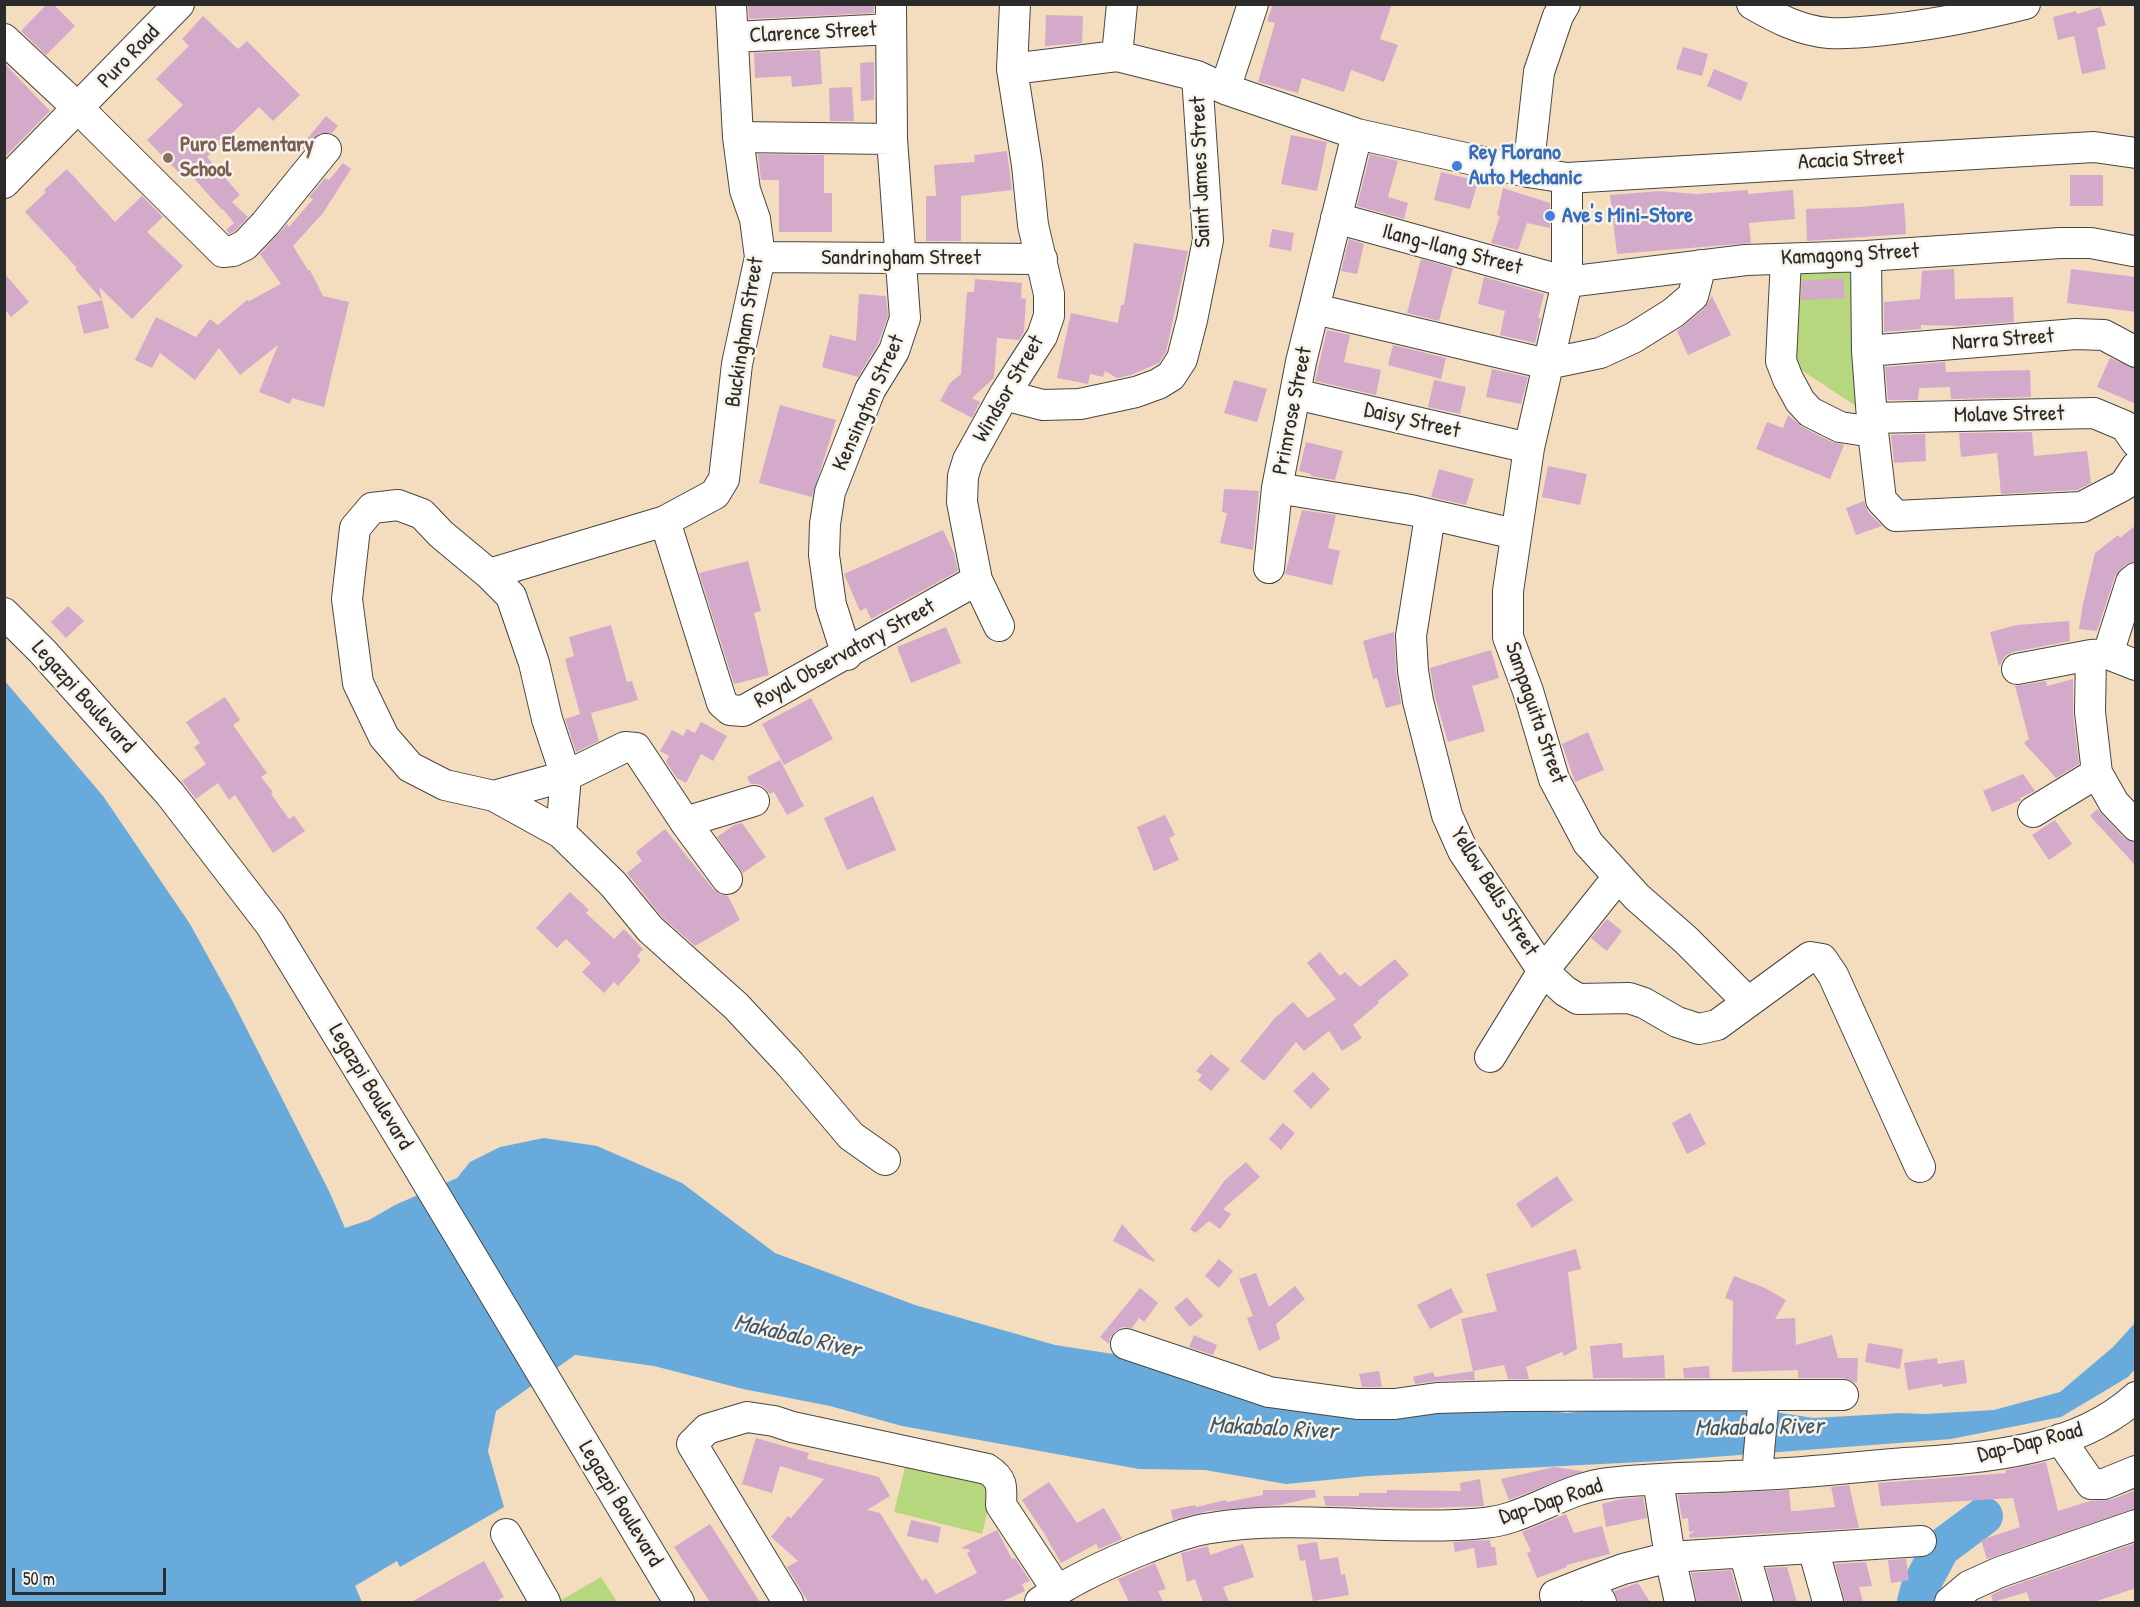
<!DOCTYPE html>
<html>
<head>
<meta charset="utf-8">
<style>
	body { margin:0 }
	#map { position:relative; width:2140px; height:1607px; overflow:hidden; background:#f4dcbf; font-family:"Patrick Hand",sans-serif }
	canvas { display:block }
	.frame { position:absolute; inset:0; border:6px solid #2b2b2b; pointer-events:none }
	.scale { position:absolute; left:12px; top:1568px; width:154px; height:27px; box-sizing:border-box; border:3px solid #2b2b2b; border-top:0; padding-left:8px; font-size:18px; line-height:21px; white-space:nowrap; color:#2b2b2b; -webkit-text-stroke:4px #f7f3e8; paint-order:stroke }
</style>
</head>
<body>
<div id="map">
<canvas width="2140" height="1607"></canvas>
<div class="frame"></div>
<div class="scale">50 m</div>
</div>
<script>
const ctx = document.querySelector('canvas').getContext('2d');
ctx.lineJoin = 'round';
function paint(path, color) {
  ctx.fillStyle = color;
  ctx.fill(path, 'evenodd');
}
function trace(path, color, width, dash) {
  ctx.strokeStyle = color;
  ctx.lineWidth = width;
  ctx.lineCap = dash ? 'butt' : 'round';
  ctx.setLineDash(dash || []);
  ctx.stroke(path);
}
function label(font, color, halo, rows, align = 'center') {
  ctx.font = font + ' "Patrick Hand",sans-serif';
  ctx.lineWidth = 5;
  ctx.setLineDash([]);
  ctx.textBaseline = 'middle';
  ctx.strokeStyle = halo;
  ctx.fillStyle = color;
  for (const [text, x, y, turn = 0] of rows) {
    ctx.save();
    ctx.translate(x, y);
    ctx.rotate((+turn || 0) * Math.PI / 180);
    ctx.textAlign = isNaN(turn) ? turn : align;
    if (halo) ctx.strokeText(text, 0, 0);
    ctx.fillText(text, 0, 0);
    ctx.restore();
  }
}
paint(new Path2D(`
	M1859,261L1862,410L1792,364V266Z
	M907,1459L995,1481L982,1534L894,1512Z
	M601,1577L617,1602H558Z`), '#b6d77e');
paint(new Path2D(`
	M4,680L103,796L190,924L233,1002L329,1191L345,1228L369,1220L395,1205L457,1178L470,1162L500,1147L544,1138L597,1146L682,1183L775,1253L915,1305L1055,1345L1152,1360L1247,1393L1491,1402L1566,1413L1694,1400L1814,1418L1901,1413L1925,1414L1994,1410L2060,1392L2113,1347L2135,1323V1369L2128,1377L2061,1417L1951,1439L1660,1461L1368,1476L1286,1484L1205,1470L1139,1469L902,1426L830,1406L743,1389L654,1366L575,1355L496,1411L488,1451L504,1507L400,1567L397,1561L355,1586L362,1602H5Z`), '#68aadc');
trace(new Path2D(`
	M1916,1602L1920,1587L1941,1548L1984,1516`), '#68aadc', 38);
paint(new Path2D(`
	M47,4H53L75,26L46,55L21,31Z
	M748,4H874V13L749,19Z
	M1273,4H1392L1380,39L1398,45L1384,82L1351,70L1344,92L1302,78L1298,93L1258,82L1275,23L1267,21Z
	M2100,7L2106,25L2097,28L2106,69L2082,74L2074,36L2058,40L2053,17L2076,11L2077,14Z
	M1046,15L1083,16L1082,43L1045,46Z
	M203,16L238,49L247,41L300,95L273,121L259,107L223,142L217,139L221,144L207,157L240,195L232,202L248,217L235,231L229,234L226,230L234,223L223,209L222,210L190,174L185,179L147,140L183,105L156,79L189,46L182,39Z
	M1683,47L1708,54L1702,76L1676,69Z
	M820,50L822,84L792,87L791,76L755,78L754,53Z
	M874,62V100L861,101L860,63Z
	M4,63L50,111L4,158Z
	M1714,69L1748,83L1741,101L1707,86Z
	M852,87L854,121H830L829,88Z
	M326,116L338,126L332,133H319L300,153L297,151Z
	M1291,135L1327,142L1317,191L1281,184Z
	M1007,151L1012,190L961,196V241H926V196H936L934,165L975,162L974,155Z
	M758,154L824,155V193H832V232H779V180H761Z
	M1370,154L1398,161L1388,197L1408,203L1404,219L1357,206Z
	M343,163L351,169L323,213L293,246L308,270H310L323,296L349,302L324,407L292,398L290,404L259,392L278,345L240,375L219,348L195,380L160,353L152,368L135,360L156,317L196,337L210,319L218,325L247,300L249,301L281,284L260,254L287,224L289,227L313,199L309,197L325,178L329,180Z
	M67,169L115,222L142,196L163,217L147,232L183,266L132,319L99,287L109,328L84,334L77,306L102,300L75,269L77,268L25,212L46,192L44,190Z
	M1441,172L1478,181L1470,209L1434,200Z
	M2070,175H2103V206H2070Z
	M1503,188L1550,203V228L1527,223L1518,250L1491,243L1500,216L1497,215Z
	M1748,190V194L1793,190L1795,219L1749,223L1751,243L1617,254L1610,195L1660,191L1697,194Z
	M1904,203L1906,234L1807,241L1806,209L1859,207Z
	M1272,229L1294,233L1291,251L1269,247Z
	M1349,239L1364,244L1357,274L1341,271Z
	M1134,243L1188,251L1166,352L1159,363L1131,375L1117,378L1105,371L1103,377L1090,374L1088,384L1057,378L1071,313L1118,323L1121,305H1124Z
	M1421,259L1453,268L1439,321L1407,313Z
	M1954,269L1955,299L2013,297L2014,322L1960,326L1921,325V329L1884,332V302L1920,299L1922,271Z
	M2071,269L2136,277V312L2067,303Z
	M4,273L29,302L11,317L4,308Z
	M1484,277L1544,294L1538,318H1541L1535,343L1500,335L1505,311L1478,304Z
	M1843,278L1845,298L1801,300L1802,281Z
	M975,279L1022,283L1021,298L1026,299L1024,332L1019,340L997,338L994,378L972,398L980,402L972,418L940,401L950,383L961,374L967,292H974Z
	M859,294L886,296L888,316L878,344L858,377L822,367L830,335L856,341Z
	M1712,296L1731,335L1688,355L1677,331L1704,309Z
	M1327,330L1350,335L1344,362L1381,370L1376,395L1315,381Z
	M1393,345L1446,358L1441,379L1388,365Z
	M2110,358L2136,369V404L2097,387Z
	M1945,362L1946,372L2030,370L2031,397L1951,399L1950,387L1919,388L1918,400H1888L1885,367Z
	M1492,369L1528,377L1521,404L1486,397Z
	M1234,380L1267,389L1257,422L1224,413Z
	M1434,380L1466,387L1460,414L1428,407Z
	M780,405L836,420L812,497L759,483Z
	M1788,415L1802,427L1832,442L1844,445L1830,479L1756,449L1767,422L1783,428Z
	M2032,432L2034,456L2087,451L2091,483L2077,490L2001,494L1997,453L1961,457L1959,433Z
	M1925,434L1926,461L1894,463L1891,435Z
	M1306,442L1343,451L1335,480L1311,476V474L1299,471Z
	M1548,466L1587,474L1580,505L1542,497Z
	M1439,469L1474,479L1466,505L1431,497Z
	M1224,489L1259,491L1253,550L1220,543L1227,513L1222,512Z
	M1864,501L1868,512L1882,526L1856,535L1846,508Z
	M1302,510L1336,515L1328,548L1340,551L1332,585L1285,574Z
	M2136,525V561L2125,565L2115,576L2097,631L2079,629L2083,604L2095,553L2118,535L2120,538Z
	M943,530L954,553L958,571L871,619L866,608L860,611L844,574Z
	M748,561L761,611L754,613L769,675L734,684L699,573Z
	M68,606L84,621L66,638L51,622Z
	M2069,621L2070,641L2013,652L2005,656L1999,666L1990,632L2017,625Z
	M611,625L627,682L632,681L638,700L591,713L599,741L576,752L565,719L580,714L565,659L574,656L569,637Z
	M946,627L961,663L911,683L897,647Z
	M1394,632L1396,672L1401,704L1386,708L1377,678L1373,679L1363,641Z
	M1491,650L1499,678L1472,686L1485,731L1448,742L1435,697L1430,668Z
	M2073,679V714L2079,764L2056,778L2024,743L2029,739L2015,686L2046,681L2047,686Z
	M225,697L240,720L233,725L267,773L261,777L273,792L271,794L289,819L294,816L305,831L273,853L235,795L229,800L218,783L196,799L182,781L206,764L194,747L200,743L186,722Z
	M811,698L833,739L784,765L762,724Z
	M701,722L727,736L713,761L701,754L686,783L677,778L666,762L669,756L660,751L672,730L683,736L687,729L695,733Z
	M1588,732L1604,770L1575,782L1562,744Z
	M780,760L804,806L787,815L774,792L770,794L765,788L758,784H751L747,777Z
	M2023,774L2035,791L2020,798L2021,800L1992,812L1983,791Z
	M873,796L896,850L847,870L824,818Z
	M2097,809L2124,838L2136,843V866L2090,816Z
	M1165,815L1175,835L1169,838L1179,860L1154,871L1137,827Z
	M2055,820L2072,844L2049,860L2032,835Z
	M742,823L766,857L743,873L717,837L734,825Z
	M665,829L713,889L720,894L728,896L740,920L695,946L662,917L627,873L642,861L636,852Z
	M570,892L589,910L586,913L614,939L624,929L643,949L637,956L641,960L618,986L614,982L604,993L582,972L591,963L566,939L557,948L536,928Z
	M1607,919L1622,931L1607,951L1591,938Z
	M1320,952L1340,976L1345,972L1360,987L1395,959L1409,975L1378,1001L1379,1003L1353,1025L1362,1038L1342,1051L1329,1031L1304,1051L1296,1042L1264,1081L1240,1061L1274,1019L1293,1002L1308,1018L1336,999L1307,963Z
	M1211,1054L1230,1069L1211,1091L1198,1080L1202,1075L1196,1071Z
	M1313,1072L1330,1089L1311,1109L1293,1091Z
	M1690,1113L1706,1144L1687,1154L1672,1123Z
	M1283,1123L1295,1133L1281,1150L1269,1139Z
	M1246,1162L1260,1177L1223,1209L1231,1214L1220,1229L1209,1221L1195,1233L1190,1229L1225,1180Z
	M1557,1176L1573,1200L1532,1228L1516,1204Z
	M1122,1224L1155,1261L1154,1262L1113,1241Z
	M1576,1249L1581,1269L1568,1272L1577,1349L1564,1356L1562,1352L1526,1367L1529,1379H1508L1504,1365L1473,1371L1461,1319L1497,1311L1486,1274Z
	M1219,1259L1233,1271L1219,1288L1205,1276Z
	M1256,1273L1269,1307L1295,1286L1305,1299L1276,1324L1280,1339L1259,1351L1247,1318L1253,1316L1239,1279Z
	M1734,1276L1765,1288L1786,1300L1775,1319L1795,1318L1796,1345L1832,1335L1838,1358H1858L1857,1383L1843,1378H1798V1370L1732,1372L1733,1301L1725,1298Z
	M1140,1288L1158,1303L1144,1322L1139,1318L1132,1328L1123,1327L1115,1331L1110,1338L1109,1344L1100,1337Z
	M1451,1288L1463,1312L1430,1329L1417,1305Z
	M1187,1297L1203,1316L1190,1327L1174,1308Z
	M1194,1335L1217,1345L1213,1355L1189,1347Z
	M1622,1343L1623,1358L1664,1355L1665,1378H1593L1590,1346Z
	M1868,1343L1903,1349L1900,1369L1865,1362Z
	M1937,1358L1938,1364L1964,1360L1967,1383L1943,1387L1942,1384L1908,1390L1904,1363Z
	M1709,1366L1710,1378H1684L1683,1368Z
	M1379,1371L1382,1387H1362L1359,1374Z
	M1474,1371L1475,1380L1437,1381L1415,1384L1413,1377L1433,1372L1435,1377Z
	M756,1438L809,1453L807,1459L879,1477L890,1496L867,1510L880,1513L922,1581L926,1578L936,1594L977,1573L967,1553L971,1550L961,1548L997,1530L1012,1559L1015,1558L1030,1581L1022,1584L1025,1591L1001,1602H808L787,1567L798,1561L771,1537L788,1516L791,1518L824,1479L780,1466L772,1493L742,1484Z
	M2046,1462L2058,1511L2090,1501L2110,1500L2136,1490V1508L1987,1559L1981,1540L2020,1527L2013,1498L1881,1506L1878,1483L2006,1473V1470Z
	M1554,1467L1583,1471L1509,1500L1501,1479Z
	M1480,1479L1484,1506H1483L1426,1508L1326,1506L1323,1496H1359V1493H1387V1490L1461,1491L1460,1483Z
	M1049,1482L1077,1523L1104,1508L1122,1539L1099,1549L1096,1544L1061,1563L1044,1533L1022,1500Z
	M1849,1485L1859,1528L1690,1538L1689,1535L1695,1531L1689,1532L1688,1518L1682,1519L1678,1495L1789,1490L1791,1511H1796L1835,1507L1831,1487Z
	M1263,1490H1315L1316,1497L1280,1505L1208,1511L1173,1520L1171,1510L1195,1505L1196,1507L1226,1500L1227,1502L1263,1495Z
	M1643,1497L1647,1518L1606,1527L1602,1504L1621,1499Z
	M1566,1514L1574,1533L1602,1526L1610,1554L1566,1565L1567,1567L1537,1578L1527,1553L1531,1551L1522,1532Z
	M911,1520L941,1527L938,1543L907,1536Z
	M710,1524L760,1602H710L674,1547Z
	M1490,1540L1491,1547H1495L1497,1565L1477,1568L1474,1548L1455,1552L1453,1542Z
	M1317,1542L1320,1560L1338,1557L1341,1575L1345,1574L1349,1595L1313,1601L1305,1560L1300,1561L1297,1545Z
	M2136,1543V1588L2094,1602H2030L2027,1592L1993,1602L1991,1595L2006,1588Z
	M1243,1544L1254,1577L1223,1587L1229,1602H1203L1195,1579L1187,1582L1181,1553L1208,1546L1210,1555Z
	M1906,1559L1909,1580L1891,1583L1888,1560Z
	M484,1561L504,1597L495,1602H411Z
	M1866,1562L1872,1586L1859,1587L1863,1602H1845L1835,1564Z
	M1155,1563L1166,1589L1158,1591L1163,1602H1129L1118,1579Z
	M1787,1567L1797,1602H1775L1766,1568Z
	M1731,1570L1740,1602H1697L1691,1573Z
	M1638,1583L1650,1602H1618L1614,1591Z`), '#d4aaca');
const minor = new Path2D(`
	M1752,4C1776,18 1801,31 1829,33C1848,34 1866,32 1884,30C1932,25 1978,16 2025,4
	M734,37L891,29
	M4,39L79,109L223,252L233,251L245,245L265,224L326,149
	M1117,56L1122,4
	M1012,69L1117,56L1197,76L1225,89L1357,134L1528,172L1567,178L2094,147L2136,153
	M1225,89L1253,4
	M738,137L892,139
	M1528,172L1539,72L1558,16L1565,4
	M1567,178V282L1529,448L1508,591V637L1528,691L1554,779L1588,843L1637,897L1686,940L1747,1001
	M4,183L179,4
	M1336,218L1567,282L1746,260L1866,256L2060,243H2091L2133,251
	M1866,256L1867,351L1873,432L1881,500L1896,516L2082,507L2124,485L2136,467
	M760,257L1042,259
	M1786,259L1781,361L1788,379L1800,401L1810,412L1840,427L1873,432
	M1315,309L1547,364L1600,353L1633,338L1673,313L1693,296L1701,265
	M1867,351L2076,334L2104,335L2136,352
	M1295,394L1529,448
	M1004,395L1043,405L1080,404L1136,392L1158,384L1171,376L1182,359L1192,320L1208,240L1197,76
	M1872,418L2094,413L2125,426L2136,442
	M1277,488L1411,510L1515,534
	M1430,516L1411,636L1413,671L1418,701L1447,815L1463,851L1543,971L1565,991L1578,999L1629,998L1644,1003L1677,1022L1699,1029L1717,1025L1810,957L1822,959L1833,975L1920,1167
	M665,521L722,703L730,710L743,711L977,580
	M1269,568L1277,488L1301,362L1357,134
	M489,574L665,521L715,494L724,479L737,364L760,257L755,219L745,190L738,137L731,4
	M4,613L43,652L170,794L270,924L414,1160L679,1602
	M999,626L977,580L962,502L963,476L968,460L1004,395L1042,336L1049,316V294L1033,225L1027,165L1012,69L1015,4
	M2108,654L2131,582L2136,578
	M847,655L831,605L824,555L825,524L830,492L870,390L894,351L905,318L892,139L891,4
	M2091,655L2090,712L2097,773L2114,803L2136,826
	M2017,669L2091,655L2108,654L2136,665
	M494,796L566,776L625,747L636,748L685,822L727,879
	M2033,812L2097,773
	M685,822L754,801
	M561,833L566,776L547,719L534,663L511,596L489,574L441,534L422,514L398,505L372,508L355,528L347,599L358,683L384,737L410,767L445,785L494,796L561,833L613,884L650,929L736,1006L790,1064L851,1136L885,1160
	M1490,1057L1543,971L1618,877
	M1126,1344L1269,1392L1357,1404H1395L1437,1398L1510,1396L1764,1395
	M2060,1439L2091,1484H2104L2136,1471
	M1757,1475L1764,1395H1843
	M1658,1480L1670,1557L1680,1602
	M506,1534L545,1602
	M1813,1548L1828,1602
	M1744,1552L1758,1602
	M1555,1595L1588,1582
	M788,1602L692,1444L707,1429L747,1417L774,1421L792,1427L987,1469C1003,1479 1002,1487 1001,1505L1057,1590
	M1040,1602C1073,1579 1109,1563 1146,1548C1168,1540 1188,1531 1211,1528C1291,1515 1376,1529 1456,1525C1475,1524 1495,1523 1512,1517C1545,1506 1574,1487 1609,1483C1658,1477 1708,1478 1757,1475C1803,1473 1848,1468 1893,1464C1975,1458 2072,1455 2136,1397
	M1601,1602L1588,1582L1623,1569L1670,1557L1921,1541
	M1950,1602L1969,1586L2000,1572L2136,1525`);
trace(minor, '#494641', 32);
trace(minor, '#fff', 30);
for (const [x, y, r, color] of [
	[168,158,6,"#8d6e63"],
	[1457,166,6,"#3f7fe0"],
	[1550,216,6,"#3f7fe0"]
]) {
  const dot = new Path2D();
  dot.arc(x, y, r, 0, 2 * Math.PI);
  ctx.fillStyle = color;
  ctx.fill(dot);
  trace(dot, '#f7f3e8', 2);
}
label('22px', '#2b2b2b', '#f7f3e8', [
	["Clarence Street",813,33,-3],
	["Puro Road",129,57,-46],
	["Acacia Street",1851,160,-3],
	["Saint James Street",1201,172,-92],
	["Ilang-Ilang Street",1452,250,15],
	["Kamagong Street",1850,255,-3],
	["Sandringham Street",901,258],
	["Buckingham Street",745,332,-81],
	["Narra Street",2003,340,-4],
	["Windsor Street",1009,389,-60],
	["Kensington Street",869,403,-66],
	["Primrose Street",1293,411,-79],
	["Molave Street",2009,415,-1],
	["Daisy Street",1412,421,13],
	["Royal Observatory Street",845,654,-29],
	["Legazpi Boulevard",83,697,48],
	["Sampaguita Street",1535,713,71],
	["Yellow Bells Street",1494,892,58],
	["Legazpi Boulevard",370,1087,59],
	["Dap-Dap Road",2030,1443,-14],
	["Dap-Dap Road",1551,1502,-18],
	["Legazpi Boulevard",620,1504,59]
]);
label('bold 22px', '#785e54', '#f7f3e8', [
	["Puro Elementary",180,145],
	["School",180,170]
], 'left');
label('bold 22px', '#366cbe', '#f7f3e8', [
	["Rey Florano",1469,153],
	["Auto Mechanic",1469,178],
	["Ave's Mini-Store",1562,216]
], 'left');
label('italic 24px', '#405769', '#f7f3e8', [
	["Makabalo River",797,1337,13],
	["Makabalo River",1759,1428,-1],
	["Makabalo River",1273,1429,3]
]);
</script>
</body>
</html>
